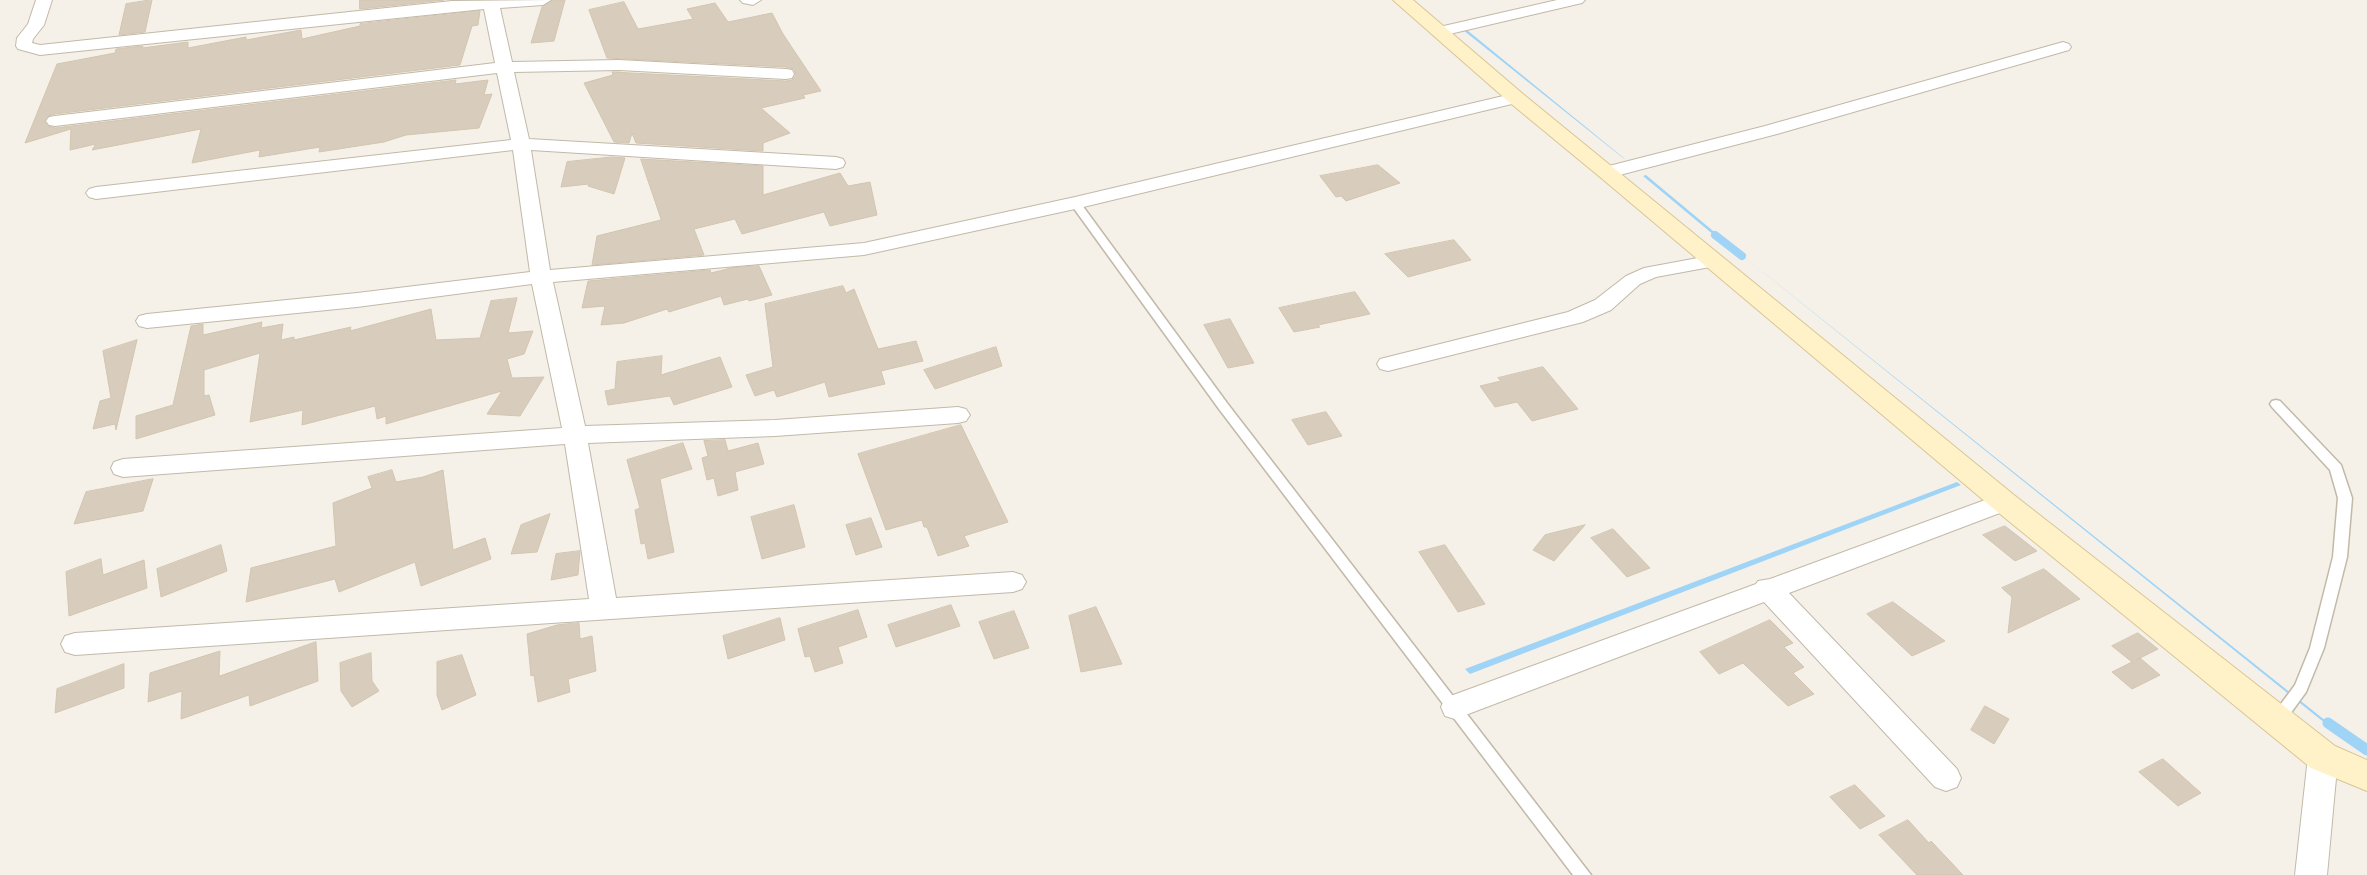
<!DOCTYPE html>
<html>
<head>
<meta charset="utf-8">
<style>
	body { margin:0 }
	canvas { display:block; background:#f5f1e8 }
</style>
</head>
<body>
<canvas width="2367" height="875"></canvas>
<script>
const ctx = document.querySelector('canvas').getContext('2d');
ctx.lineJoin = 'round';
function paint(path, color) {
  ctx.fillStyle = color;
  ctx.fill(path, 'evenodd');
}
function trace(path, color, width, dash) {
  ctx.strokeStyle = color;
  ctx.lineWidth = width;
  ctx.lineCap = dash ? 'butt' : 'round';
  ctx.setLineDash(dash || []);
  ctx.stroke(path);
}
paint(new Path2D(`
	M1463,30H1467L1625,159L1623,158Z
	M1646,175L1724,240L1721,241L1643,176Z
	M1734,249L2341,733L2357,743L2358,747L2336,732Z
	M1957,482L1961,485L1470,674L1465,669Z`), '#a0d4f7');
trace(new Path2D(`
	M1715,235L1742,256`), '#a0d4f7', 8);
trace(new Path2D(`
	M2328,723L2367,750`), '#a0d4f7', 11);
const building = new Path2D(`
	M152,0L145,32L119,35L126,4Z
	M360,0H444L360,9Z
	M553,0H565L554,41L531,43L542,7Z
	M624,2L638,29L693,19L687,9L715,3L728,22L772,13L783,34L821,91L803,95L805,98L761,108L790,133L763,143V151L636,143L632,133L629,143L614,142L584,83L613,75L612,72L786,81L792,80L796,75L794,69L786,67L607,58L589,10Z
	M480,11L478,25L472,26L460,65L55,114L48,116L44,121L48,126L55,128L456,80L455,84L488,80L484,95L492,94L479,128L406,135L384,142L319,152L320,147L259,157L260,150L192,163L201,129L92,150L96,144L70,150L71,129L25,143L57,64L115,53L116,49L143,46L142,48L188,42V48L246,37V40L301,30L302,39L360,26V24Z
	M612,157L625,158L614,194L588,186L589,184L561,187L567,162Z
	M641,159L763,166V195L840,173L848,186L870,182L877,215L830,226L824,212L742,234L735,219L694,229L704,255L592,265L597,236L661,220Z
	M1378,165L1400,183L1346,201L1341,196L1336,197L1320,176Z
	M1454,240L1471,260L1408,277L1385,254Z
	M759,266L772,295L749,301L748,299L724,305L721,296L669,312L667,309L624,323L601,325L605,306L582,308L588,281L710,270L711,273L731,268Z
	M843,286L846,293L854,289L878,349L916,341L923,361L881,371L885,384L829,397L825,382L777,397L774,390L755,396L746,375L773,367L765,304Z
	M1355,292L1370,314L1318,325L1320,327L1294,332L1279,308Z
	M517,298L508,333L533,331L524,354L507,359L512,378L544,377L520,416L487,414L502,391L386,424V416L377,419L375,406L302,425L303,410L250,422L260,353L204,370V396L209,395L215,415L136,439V416L173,405L191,326L203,324V335L262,322L261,328L283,324L281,340L294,337V340L351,327L350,331L431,309L436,340L480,338L491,301Z
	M1230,319L1254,363L1228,368L1204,325Z
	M137,340L116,430L115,424L93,429L100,401L111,398L103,351Z
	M996,347L1002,366L935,389L924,370Z
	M662,356L661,375L720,357L732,387L674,405L670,396L608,405L605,391L615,389L617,362Z
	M1543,367L1578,409L1532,421L1517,402L1495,407L1480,386L1501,381L1498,378Z
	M1326,412L1342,436L1308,445L1292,420Z
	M961,425L1008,522L964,536L969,546L938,556L927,527H924L922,520L886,530L858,454Z
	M725,440L728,451L758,443L764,464L735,472L738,490L718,496L714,478L707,480L702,458L708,456L704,441Z
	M683,443L692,469L660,479L674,552L648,559L645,543L641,544L635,510L640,508L627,460Z
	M392,470L396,482L423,477L443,470L453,550L485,538L491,559L421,586L415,562L339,592L335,579L246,602L251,568L336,546L333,503L372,488L368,477Z
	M153,479L143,511L74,524L86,492Z
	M794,505L805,547L762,559L751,517Z
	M550,514L537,552L511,554L521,525Z
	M871,518L882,547L856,555L846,525Z
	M1585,525L1554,561L1533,550L1545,535Z
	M2005,526L2037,551L2015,561L1983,535Z
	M1613,529L1650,568L1627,577L1591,538Z
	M221,545L227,571L161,597L157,569Z
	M1445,545L1485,604L1458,612L1419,552Z
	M580,551L578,575L551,580L556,554Z
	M101,559L103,575L144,560L147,588L69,616L66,572Z
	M2044,569L2080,599L2008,633L2012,597L2002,588Z
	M1893,602L1945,641L1912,656L1867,614Z
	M951,605L960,626L896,647L888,625Z
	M1096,607L1122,664L1081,672L1069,616Z
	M858,610L867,637L838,647L843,663L815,672L810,656L805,657L798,629Z
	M1014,611L1029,648L994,659L979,622Z
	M780,618L785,640L728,659L723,636Z
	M1770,620L1793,643L1784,647L1804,667L1793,673L1814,694L1788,706L1743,663L1719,674L1700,652Z
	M579,623L580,639L592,636L596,671L568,679L570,692L538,702L534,675L531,676L527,634L557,625Z
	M2138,633L2158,649L2136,660L2140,658L2160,675L2132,689L2112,672L2132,662L2112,646Z
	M316,642L318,681L250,706L249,695L181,719L182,691L148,702L150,673L220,651L219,676Z
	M371,653L372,681L379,691L352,707L341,691L340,663Z
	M462,655L476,695L442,710L437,695V662Z
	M124,664V688L55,713L57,689Z
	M1985,706L2009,719L1994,744L1971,730Z
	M2163,759L2201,793L2178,806L2139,772Z
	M1855,785L1885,816L1860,829L1830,797Z
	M1908,820L1929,843L1931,841L1963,875H1917L1879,835Z`);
paint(building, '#d8cdbc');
trace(building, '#d3c5af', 1);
const lane = new Path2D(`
	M1075,200L1079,201L1227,403L1591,875H1573L1219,409L1070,203Z
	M2276,400L2280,401L2341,465L2352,498L2347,557L2324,648L2306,692L2282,725L2277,727L2272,725L2269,720L2295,685L2310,648L2333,557L2338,498L2330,470L2272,407L2270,404L2272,401Z`);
const street = new Path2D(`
	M36,0H52L44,25L33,39L32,43L40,45L452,1L551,0L543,5L500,8L512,62L619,60L786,69L792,70L794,74L792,78L786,79L619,70L514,72L529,139L836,157L843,159L845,163L843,167L836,169L531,150L550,270L864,243L1075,197L1516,93L1522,94L1525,98L1522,102L1516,103L1075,209L864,255L553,282L585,426L775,420L958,407L966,409L970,415L966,421L958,423L775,436L588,443L616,598L1013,572L1022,575L1026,582L1022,589L1013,592L75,655L65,652L61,644L65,636L75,633L589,599L565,444L123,477L114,474L111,468L114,462L123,459L562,428L532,284L357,307L147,328L139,326L136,321L139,316L147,314L357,293L530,272L513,150L96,199L89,197L86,193L89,189L96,187L511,140L497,73L55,126L49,125L46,121L49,117L55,116L495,63L484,9L40,55L18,49L16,46L17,38L28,24Z
	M740,0H761L753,5L743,3Z
	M1557,0H1585L1582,3L1441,36L1433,31L1435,28Z
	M2063,42L2069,44L2071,47L2069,50L1777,134L1608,178L1601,176L1599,172L1601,168L1765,126Z
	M1714,255L1721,257L1724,261L1721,265L1656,277L1640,284L1611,310L1583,322L1388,371L1380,369L1377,364L1380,359L1568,312L1595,300L1626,276L1644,268Z
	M2004,493L2013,496L2016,502L2013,508L1789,593L1957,769L1961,778L1957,787L1946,791L1935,787L1764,602L1455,719L1445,716L1441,707L1445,698L1756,584L1758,581L1770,579Z
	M2323,744L2334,748L2338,757L2327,875H2295L2308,757L2312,748Z`);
const secondary = new Path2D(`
	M1393,0H1413L1523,94L2014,495L2335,746L2367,760V791L2311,768L1994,509L1600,177L1509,102Z`);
trace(lane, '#c2b9a9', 3);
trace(street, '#c2b9a9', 2);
trace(secondary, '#d9c694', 2);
paint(lane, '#fff');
paint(street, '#fff');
paint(secondary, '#fff1c8');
</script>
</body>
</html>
